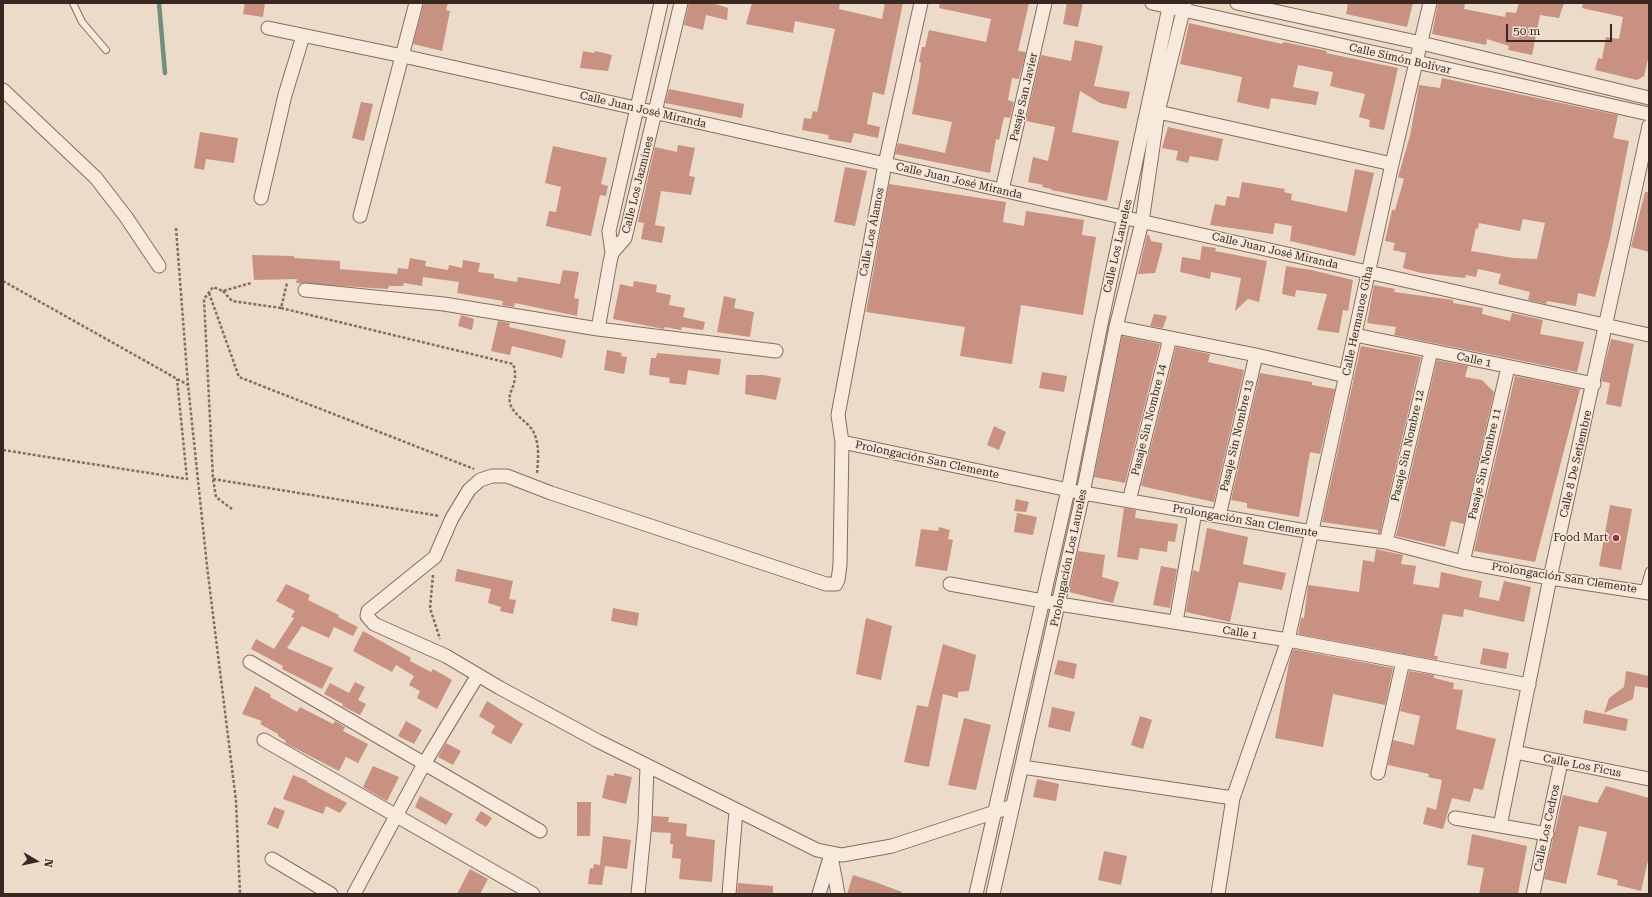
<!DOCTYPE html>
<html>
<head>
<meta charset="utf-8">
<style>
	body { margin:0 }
	#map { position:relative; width:1652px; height:897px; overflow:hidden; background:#ecdbc9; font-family:"Roboto Serif",serif }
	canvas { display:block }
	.frame { position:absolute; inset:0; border:4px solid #392821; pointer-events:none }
	.north { position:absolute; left:16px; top:841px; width:40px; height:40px; -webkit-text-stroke:3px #f4e6d8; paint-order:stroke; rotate:99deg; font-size:11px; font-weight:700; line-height:16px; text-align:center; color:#392821 }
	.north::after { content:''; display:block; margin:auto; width:14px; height:18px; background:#392821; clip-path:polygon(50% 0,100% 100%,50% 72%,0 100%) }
	.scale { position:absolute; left:1506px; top:24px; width:106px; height:18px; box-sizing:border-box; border:2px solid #392821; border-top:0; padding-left:5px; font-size:12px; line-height:14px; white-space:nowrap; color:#392821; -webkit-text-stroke:3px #f4e6d8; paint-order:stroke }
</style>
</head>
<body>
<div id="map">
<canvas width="1652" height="897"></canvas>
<div class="frame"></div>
<div class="north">N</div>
<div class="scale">50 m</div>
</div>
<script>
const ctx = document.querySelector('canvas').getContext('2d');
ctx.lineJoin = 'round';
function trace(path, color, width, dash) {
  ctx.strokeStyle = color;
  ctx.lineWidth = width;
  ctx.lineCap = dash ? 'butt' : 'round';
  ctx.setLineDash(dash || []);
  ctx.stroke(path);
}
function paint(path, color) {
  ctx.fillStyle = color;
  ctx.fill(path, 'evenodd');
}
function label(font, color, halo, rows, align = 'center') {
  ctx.font = font + ' "Roboto Serif",serif';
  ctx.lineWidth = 3;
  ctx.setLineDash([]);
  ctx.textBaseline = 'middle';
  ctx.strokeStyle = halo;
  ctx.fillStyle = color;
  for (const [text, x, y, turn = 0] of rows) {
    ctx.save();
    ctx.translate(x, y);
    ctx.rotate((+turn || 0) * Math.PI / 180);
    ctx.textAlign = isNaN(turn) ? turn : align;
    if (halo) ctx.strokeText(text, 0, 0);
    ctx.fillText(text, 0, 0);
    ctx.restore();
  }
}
trace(new Path2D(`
	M159,3L165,73`), '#708f81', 4.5);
paint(new Path2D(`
	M245,3H265L263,17L243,14Z
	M424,3H448L446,10L450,11L442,51L413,44Z
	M689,3H715V4L728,8L727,20L706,15L703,30L684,25Z
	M752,3H840L839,9L882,19L885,3H903L884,95L873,92L867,124L880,127L878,138L854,133L851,143L828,139L829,135L802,130L804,118L811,119L813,111L817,112L835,29L795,21L793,33L746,24Z
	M940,3H1029L1018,51L1026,52L1019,79L1012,78L1008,100L1014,102L1010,118L1004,117L999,140L996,139L990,173L895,154L898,143L945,153L952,122L912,114L919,79L921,63L919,62L922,47H925L929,30L986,42L991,19L939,8Z
	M1067,3H1083L1078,27L1063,24Z
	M1348,3H1413L1407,27L1346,14Z
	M1438,3H1465L1464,9L1505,17L1506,12L1516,13L1519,3H1564L1559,18L1540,15L1532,55L1508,50L1509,46L1487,39L1486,45L1432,34Z
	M1583,3H1649V55L1644,76L1637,80L1595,70L1598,58L1602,59L1606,37L1619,39L1623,17L1582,8Z
	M1189,23L1282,44L1284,42L1327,51L1326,53L1398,68L1384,130L1369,127L1370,120L1359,117L1365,94L1330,86L1333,72L1298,65L1293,87L1319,92L1316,105L1271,98L1269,109L1237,102L1242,77L1180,64Z
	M1075,40L1103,46L1094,86L1130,92L1126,109L1100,103L1080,91L1072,132L1119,141L1107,201L1051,190L1052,189L1042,187L1043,185L1028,182L1033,157L1048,161L1055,127L1026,121L1041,55L1071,61Z
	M583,51L594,53L595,51L612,55L608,71L580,68Z
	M1442,78L1618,115L1613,138L1629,141L1610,238L1595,297L1578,293L1576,306L1547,301L1546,304L1528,300L1530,292L1498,284L1501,274L1478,269L1476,277L1466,275L1465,278L1421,273L1403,268L1406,253L1393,250L1395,243L1385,241L1392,210H1395L1404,179L1398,177L1410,136L1419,85L1440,88ZM1523,219L1545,223L1537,259L1513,258L1471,251L1476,228L1478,229L1479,223L1520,231Z
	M669,89L744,104L742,118L665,103Z
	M361,102L373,104L364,141L352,138Z
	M1168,127L1223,139L1218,161L1190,156L1188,163L1176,160L1178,151L1162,148Z
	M200,132L238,138L234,163L206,159L204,170L194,168Z
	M678,145L695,148L689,176L695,177L691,195L661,191L655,225L665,227L662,243L641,239L644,223L638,222L655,147L677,152Z
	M553,146L607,158L601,184L608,186L606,196L600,195L591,236L546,226L549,211L556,212L561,187L545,183Z
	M845,167L867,171L855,226L834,222Z
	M1355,169L1374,173L1355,256L1290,241L1292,226L1275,223L1273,234L1210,225L1215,204L1225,206L1227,196L1239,198L1242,182L1285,189L1284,192L1292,194L1291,200L1347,212Z
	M889,184L1006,202L1003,222L1024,226L1026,211L1084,220L1082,235L1096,237L1083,315L1021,305L1012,364L960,356L965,327L866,312Z
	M1645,192H1649V252L1631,247Z
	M1147,235H1149L1151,241L1162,243V248L1155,273L1138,274Z
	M1202,246L1216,248L1215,251L1267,261L1259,302L1248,299L1235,311L1241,278L1211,272L1210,279L1180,272L1182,257L1200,260Z
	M252,255L294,256V258L340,261V269L397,274L398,268L408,269L410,258L426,261L425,266L448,270L449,265L462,268L463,260L480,263L478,272L494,274V278L517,282L518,277L560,284L563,270L579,272L574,298L579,299L577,316L515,303L514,307L502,305L503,301L457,293L459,282L423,277L422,286L404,283L403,286H389L388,289L296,283L297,279L254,280Z
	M1286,266L1311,270L1353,280L1348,311L1343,310L1339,333L1317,330L1327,294L1296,290L1295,297L1282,294Z
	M634,281L657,285L656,292L671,295L669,305L685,308L683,317L705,322L703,330L682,327L681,330L665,327L664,329L613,319L620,284L633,287Z
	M1374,285L1395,289L1394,292L1453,300V303L1483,308L1482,314L1510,321L1512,313L1543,320L1540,334L1584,342L1577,372L1394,335L1396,327L1367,323Z
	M724,296L736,299L734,308L754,312L750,337L717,332Z
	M1154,314L1167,316L1163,328L1150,326Z
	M461,315L474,319L472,330L458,326Z
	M498,321L510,323L509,327L566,340L562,358L512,346L510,355L491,351Z
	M1122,336L1160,344L1125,483L1094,477Z
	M1611,339L1634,344L1621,407L1606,404L1610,383L1601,381Z
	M1361,346L1421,357L1380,533H1378V530L1322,522Z
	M1176,347L1210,354L1208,362L1244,370L1214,502L1141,486Z
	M607,350L622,353L621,356L627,357L624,374L604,370Z
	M657,353L721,359L719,375L688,370L686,385L669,383L670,378L649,375L651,358H656Z
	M1437,360L1468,366L1465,377L1482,380L1494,392L1464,524L1451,521L1445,547L1396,536Z
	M1042,372L1067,376L1064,392L1039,388Z
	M1260,373L1312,382V385L1335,389L1320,454L1310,452L1299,517L1247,508V503L1231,500Z
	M746,375H763L781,378L776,400L745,394Z
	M1515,376L1580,389L1535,562L1474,551Z
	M994,426L1006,432L999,450L987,445Z
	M1016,499L1029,502L1026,512L1014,511Z
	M1610,505L1632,509L1621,570L1599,566Z
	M1124,508L1136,510L1135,518L1178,524L1175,542L1168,541L1167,552L1140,548L1138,560L1117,557Z
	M1017,513L1037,517L1033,535L1014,532Z
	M939,527L950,530L948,539L953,540L947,571L915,566L921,529L938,531Z
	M1207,528L1248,537L1243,564L1286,573L1282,590L1239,582L1230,622L1186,612L1193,570L1199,572Z
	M1376,549L1403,555L1401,564L1416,566L1413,584L1439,588L1441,572L1482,581L1479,597L1499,601L1504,581L1531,587L1524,622L1464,609L1463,617L1443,614L1434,656H1438L1437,660L1298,634L1301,618H1304L1308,585L1359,592L1363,560L1374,562Z
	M1078,551L1105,555L1102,577L1119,582L1113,603L1069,592Z
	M1161,566L1177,569L1170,608L1153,605Z
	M457,569L513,581L509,599L516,600L513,614L500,611L501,607L488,603L491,589L455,581Z
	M286,584L310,595L308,600L339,615L338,617L358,627L353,636L334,627L329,638L302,626L287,648L333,668L322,689L282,669L283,666L251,649L256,639L274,649L294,618L291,617L295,611L276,601Z
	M613,608L639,613L637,626L611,621Z
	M866,618L892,626L881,680L856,674Z
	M363,631L411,658L410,661L431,672L433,669L452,680L437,709L417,698L420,691L409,685L414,676L396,665L392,672L353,651Z
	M943,644L976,655L969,691L958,692V698L943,694L929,767L904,762L917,705L928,707Z
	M1483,648L1509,653L1506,669L1480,664Z
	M1293,649L1393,668L1385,705L1333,694L1323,747L1275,738L1289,663Z
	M1058,660L1077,664L1074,679L1054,674Z
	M1409,671L1434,675V678L1454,683L1453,689L1463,690L1456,729L1496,739L1483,790L1474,788L1470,802L1452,798L1443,829L1423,824L1427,807L1436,810L1442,780L1428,777L1429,774L1388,765L1393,740L1414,745L1420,716L1400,711Z
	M1626,671L1649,676V688L1635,686L1633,699L1604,713L1609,698L1624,687Z
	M355,682L365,687L358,700L366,704L360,715L342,706L343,704L324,694L330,683L349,693Z
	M255,686L271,695L270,697L297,712L300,707L333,724L335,721L345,727L343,731L368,744L358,763L346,757L339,771L285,743L286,741L278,736V734L260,724L262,721L242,714Z
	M487,701L523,724L511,744L491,733L495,726L479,716Z
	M1052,707L1075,712L1070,732L1048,727Z
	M1585,710L1628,719L1626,731L1583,723Z
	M1140,716L1152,720L1143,749L1131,745Z
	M964,718L991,725L976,790L948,785Z
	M406,721L422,730L414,744L398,736Z
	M446,743L461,751L453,765L438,757Z
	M373,766L399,777L387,801L363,787Z
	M614,773L632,777L626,804L602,798L607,775L614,776Z
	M293,775L308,781L307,782L347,803L340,813L326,806L323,814L283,799Z
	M1037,779L1059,784L1056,801L1033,797Z
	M1606,786L1649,798V856L1641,891L1617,885L1618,880L1597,875L1607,832L1579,826L1566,884L1544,879L1563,795L1597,803Z
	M420,796L453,814L446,825L415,807Z
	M577,802H591L590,836H577Z
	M274,807L285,811L278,829L267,824Z
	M481,811L492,818L486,827L475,820Z
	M653,816L669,817L668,822L687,824L686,836L715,840L712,882L679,879L681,859L672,858L673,844H670L671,833L652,832Z
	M1472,834L1527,846L1518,894H1479L1484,868L1467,865Z
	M603,836L631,840L627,869L605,866L602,885L588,884L590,868L593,869L594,864L600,865Z
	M1104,851L1127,856L1121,885L1098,880Z
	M470,869L488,879L480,894H457Z
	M853,875L875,882L902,892L901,894H847Z
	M738,883L773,886V894H737Z`), '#c89181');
const lane = new Path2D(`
	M73,3L82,22L106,50
	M1643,592L1649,571`);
const street = new Path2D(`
	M921,3L885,164L838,415L842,442L840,565L838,580L836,584H826L551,493L507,476H492L480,480L469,490L452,518L435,557L368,611L367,616L374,624L446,656L500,688L598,741L817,850L842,855L892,846L1013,806
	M1152,3L1649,114
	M1237,3L1421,43L1649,98
	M268,28L403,56L1649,335
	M3,90L96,178L126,217L159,266
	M1158,112L1392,164
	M1002,190L1045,3
	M261,198L285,95L303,36
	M360,216L416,3
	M612,253L609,231L661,3
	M305,290L444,304L598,329L776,351
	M1116,327L1256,355L1346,376
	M598,329L610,262L612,253L625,238L681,3
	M1355,335L1594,384
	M842,442L1083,493L1312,532L1386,542L1463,562L1550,578L1649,593
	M1129,501L1170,338
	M1219,516L1256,355
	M1386,542L1431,351
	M1463,562L1508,367
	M950,584L1059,604L1288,640L1529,685
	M1176,622L1195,512
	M250,662L540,831
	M264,740L533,894
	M1515,752L1649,779
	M1022,767L1233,798
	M1378,773L1403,661
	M1455,818L1547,834
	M1500,826L1550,578L1649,126
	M831,856L838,894
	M272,859L331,894
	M354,894L424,764L478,675
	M638,894L645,822L647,766
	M729,894L736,811
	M819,894L831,854
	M976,894L1068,490L1101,324L1170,3
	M993,894L1083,493L1116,327L1142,222L1158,112L1185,3
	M1218,894L1233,798L1288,640L1392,164L1430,3
	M1533,894L1561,762`);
trace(lane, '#886c5f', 8);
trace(street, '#886c5f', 15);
trace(new Path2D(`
	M176,228L188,385L207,566L236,801L240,894
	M3,281L188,385
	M223,291L232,301L281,308L287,283
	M209,293L239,377L474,469
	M281,308L513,364C520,384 507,390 510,403C513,415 527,421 533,431C540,444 538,460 537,474
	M3,450L187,479L177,379
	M213,479L440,516
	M232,509L216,497L213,479L204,299L213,287L223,291L251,283
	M433,575L430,608L440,639`), '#886c5f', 2.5, [3, 2]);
trace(lane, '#f7eadc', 6);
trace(street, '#f7eadc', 13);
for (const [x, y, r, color] of [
	[1616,538,4,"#933246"]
]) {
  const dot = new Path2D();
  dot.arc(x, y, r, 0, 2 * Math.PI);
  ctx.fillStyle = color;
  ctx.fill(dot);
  trace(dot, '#f4e6d8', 1.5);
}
label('11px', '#392821', '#f4e6d8', [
	["Calle Simón Bolívar",1400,59,13],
	["Pasaje San Javier",1024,97,-77],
	["Calle Juan José Miranda",643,110,13],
	["Calle Juan José Miranda",959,181,13],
	["Calle Los Jazmines",638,185,-76],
	["Calle Los Álamos",872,232,-79],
	["Calle Los Laureles",1118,246,-77],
	["Calle Juan José Miranda",1275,251,13],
	["Calle Hermanos Giha",1358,321,-78],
	["Calle 1",1474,360,12],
	["Pasaje Sin Nombre 14",1149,420,-76],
	["Pasaje Sin Nombre 13",1237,436,-77],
	["Pasaje Sin Nombre 12",1408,446,-77],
	["Prolongación San Clemente",927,460,12],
	["Pasaje Sin Nombre 11",1485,464,-77],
	["Calle 8 De Setiembre",1576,464,-77],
	["Prolongación San Clemente",1245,521,10],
	["Prolongación Los Laureles",1069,558,-78],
	["Prolongación San Clemente",1564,578,9],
	["Calle 1",1240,633,9],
	["Calle Los Ficus",1582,766,11],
	["Calle Los Cedros",1547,828,-78]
]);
label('11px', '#392821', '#f4e6d8', [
	["Food Mart",1608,538]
], 'right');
</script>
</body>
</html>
